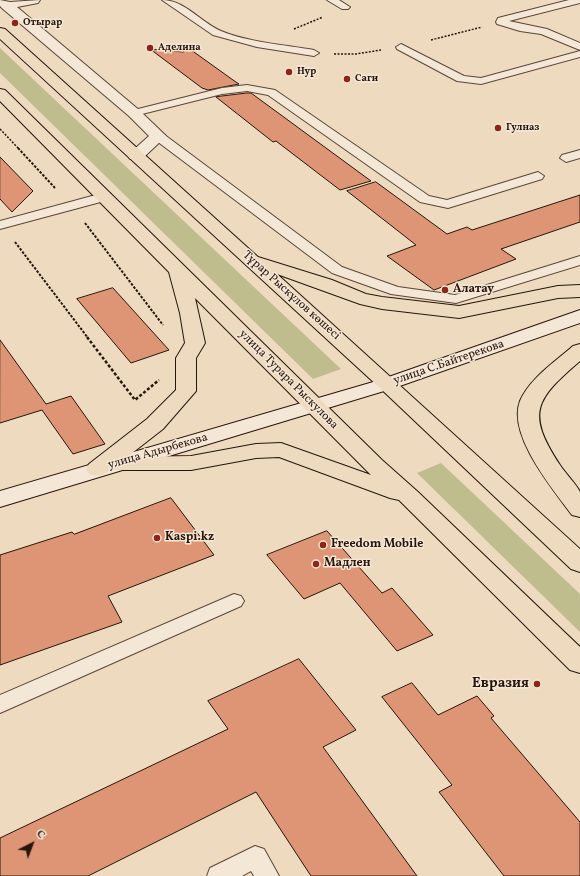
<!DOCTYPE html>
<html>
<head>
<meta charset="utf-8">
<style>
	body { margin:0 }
	#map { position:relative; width:580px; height:876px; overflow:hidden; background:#eedabf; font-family:Vollkorn,serif }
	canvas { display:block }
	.north { position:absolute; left:12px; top:824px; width:40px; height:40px; -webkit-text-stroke:3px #f4e7d5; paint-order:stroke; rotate:42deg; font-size:11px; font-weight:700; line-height:16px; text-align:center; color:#27150b }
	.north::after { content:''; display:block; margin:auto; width:14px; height:18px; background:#27150b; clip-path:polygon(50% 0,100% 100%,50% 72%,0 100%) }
</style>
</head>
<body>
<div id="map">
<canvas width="580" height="876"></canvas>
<div class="north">С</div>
</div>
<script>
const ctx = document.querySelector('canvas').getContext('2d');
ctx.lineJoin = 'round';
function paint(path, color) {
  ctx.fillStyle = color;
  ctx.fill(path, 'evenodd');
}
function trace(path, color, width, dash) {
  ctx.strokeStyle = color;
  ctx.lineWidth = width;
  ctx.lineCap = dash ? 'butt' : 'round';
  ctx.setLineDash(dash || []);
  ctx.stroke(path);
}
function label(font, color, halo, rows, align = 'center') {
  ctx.font = font + ' Vollkorn,serif';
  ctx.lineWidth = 3;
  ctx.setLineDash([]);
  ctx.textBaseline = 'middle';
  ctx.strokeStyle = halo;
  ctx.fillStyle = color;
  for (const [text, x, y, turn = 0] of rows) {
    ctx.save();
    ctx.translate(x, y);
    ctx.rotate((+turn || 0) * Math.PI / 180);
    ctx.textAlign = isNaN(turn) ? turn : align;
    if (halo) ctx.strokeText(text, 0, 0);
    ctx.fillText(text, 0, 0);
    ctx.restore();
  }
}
paint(new Path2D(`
	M0,48L341,369L313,379L0,73Z
	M441,463L580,594V632L417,473Z`), '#bfbd8e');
const building = new Path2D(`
	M187,47L233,80L239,84L208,90L202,88L150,49L183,52Z
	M247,93H251L371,181L340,190L276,141L273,142L216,97Z
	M0,157L33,191L12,212L0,199Z
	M376,182L447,234L467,227L472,230L580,195V222L501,249L516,259L434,290L387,256L416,245L347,191Z
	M113,288L169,350L131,363L77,299Z
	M0,340L46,404L71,396L105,444L73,454L42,410L0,423Z
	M171,498L214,555L108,596L122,622L0,665V555L72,532L74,534Z
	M327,531L382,593L392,588L433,635L397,651L340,583L304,599L267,555Z
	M299,659L356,730L323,747L417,876H311L256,792L88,876H0V838L228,729L208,701Z
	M412,683L438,715L477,696L494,716L491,718L580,822V876H504L439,792L452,785L382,697Z`);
paint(building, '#dd9575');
trace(building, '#27150b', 1);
const lane = new Path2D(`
	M162,0C185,0 200,22 221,31C247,42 286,45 314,50L319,53L314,56L257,47L213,35Z
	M327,0H339L350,7L348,9H342Z
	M569,0H580V3L509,21L547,29L580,43V50L541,34L520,31L497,24L496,22L498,18Z
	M401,44L464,76L481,78L580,51V57L481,84L457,81L397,49L396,47Z
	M247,85L275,90L429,196L447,200L538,172L544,176L542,179L448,208L420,202L268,95L247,91L222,94L134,116L128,113L130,111L222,88Z
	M158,132L162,133L342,267L398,287L455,295L580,256V265L456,303L391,294L332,273L154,139L152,136Z
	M580,150V158L566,162L560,158L562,155Z
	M103,193L109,197L108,200L0,229V221Z
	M234,594L241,596L244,601L241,606L0,713V695Z
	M255,846L264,849L279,876H254L251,871L242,876H207L210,868Z`);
const street = new Path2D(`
	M0,0L10,2L40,0L38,3L17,7L139,110L163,133L166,136L163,139L142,159H130L128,156L130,153L149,136L129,116L3,9L0,6Z`);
const secondary = new Path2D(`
	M580,310V323L394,388L0,507V491L380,380Z`);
const primary = new Path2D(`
	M0,28L5,29L258,257L332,280L366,294L382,297L459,306L558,286L580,285V297L558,298L459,318L382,309L360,304L277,274L580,549V572L571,569L380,388L0,39Z
	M0,89L5,90L382,460L418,492L580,647V673L570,670L399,500L390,498L279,457L256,458L191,470H110C103,476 98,477 89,474L86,469L89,464L147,419L176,390V358L185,343L180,313L169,272L0,101ZM195,298L366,470L371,475L281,443L256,444L191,456L127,457L163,429L196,391V358L205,343Z
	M580,344V361C536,399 525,412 560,465C565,473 577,485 580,492C580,499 580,510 580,517L572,515C553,489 507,435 520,401C530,378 555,362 573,346Z`);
trace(lane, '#594638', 2);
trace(street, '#594638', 2);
trace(secondary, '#27150b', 2);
trace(primary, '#27150b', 2);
trace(new Path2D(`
	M294,29L323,17
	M431,40L482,27
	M334,54H356L381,50
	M0,129L19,149`), '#27150b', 1.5, [2, 1.5]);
trace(new Path2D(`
	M18,148L55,188
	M85,223L163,325
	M15,242L88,338`), '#27150b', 2, [2.5, 1.5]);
trace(new Path2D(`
	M87,337L135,400L159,380`), '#27150b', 2.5, [3, 2]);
paint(lane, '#f4e7d5');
paint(street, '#f4e7d5');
paint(secondary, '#f4e7d5');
paint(primary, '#eedabf');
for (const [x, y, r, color] of [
	[15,23,4,"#8f2418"],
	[150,48,4,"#8f2418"],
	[289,72,4,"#8f2418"],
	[347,79,4,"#8f2418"],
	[498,128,4,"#8f2418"],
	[445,290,4,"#8f2418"],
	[157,538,4,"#8f2418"],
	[323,545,4,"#8f2418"],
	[316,564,4,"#8f2418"],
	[537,684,4,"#8f2418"]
]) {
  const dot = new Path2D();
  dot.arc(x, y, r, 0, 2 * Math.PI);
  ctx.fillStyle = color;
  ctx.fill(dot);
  trace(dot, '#f4e7d5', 1.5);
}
label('bold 10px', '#27150b', '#f4e7d5', [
	["Отырар",23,23],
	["Аделина",158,48],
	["Нур",297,72],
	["Саги",355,79],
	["Гулназ",506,128]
], 'left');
label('bold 12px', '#27150b', '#f4e7d5', [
	["Алатау",453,290],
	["Kaspi.kz",165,538],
	["Freedom Mobile",331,545],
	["Мадлен",324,564]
], 'left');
label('12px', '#27150b', '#f4e7d5', [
	["Тұрар Рыскұлов көшесі",291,296,42],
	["улица С.Байтерекова",449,363,-19],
	["улица Турара Рыскулова",288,380,45],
	["улица Адырбекова",158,452,-16]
]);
label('bold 14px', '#27150b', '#f4e7d5', [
	["Евразия",529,684]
], 'right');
</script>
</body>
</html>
